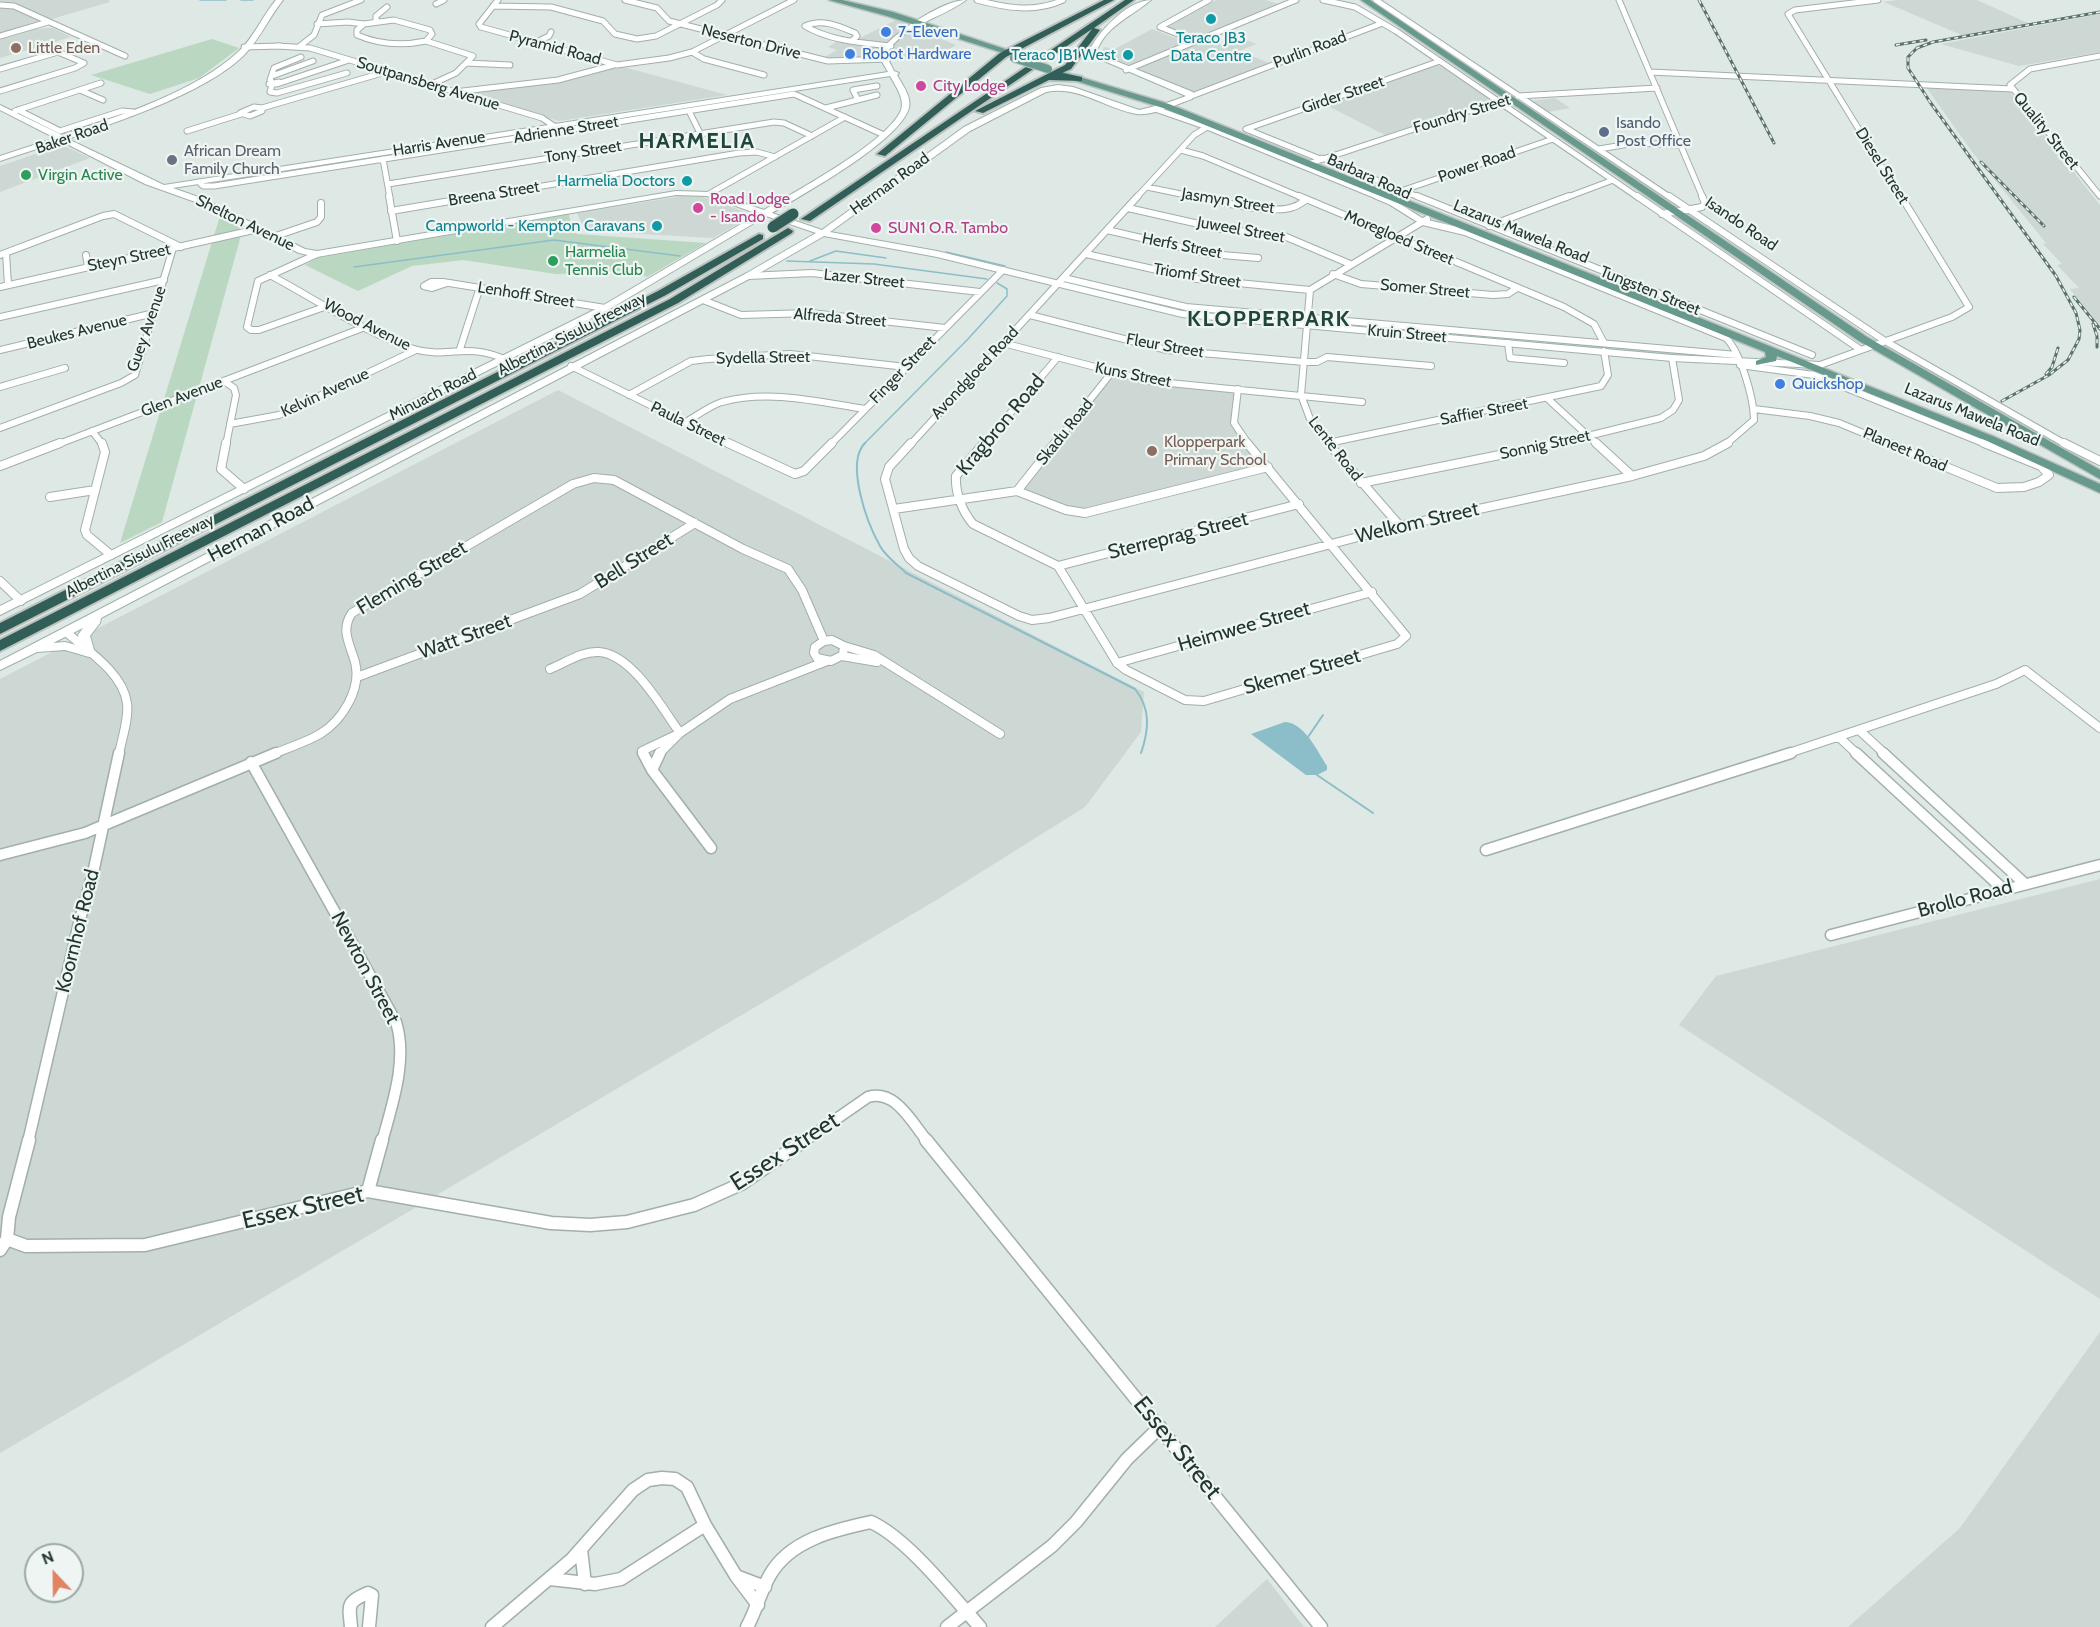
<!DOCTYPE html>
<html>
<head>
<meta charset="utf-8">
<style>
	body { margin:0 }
	#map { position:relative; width:2100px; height:1627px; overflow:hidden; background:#dee8e4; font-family:Cabin,sans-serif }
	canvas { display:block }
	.north { position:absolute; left:24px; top:1543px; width:60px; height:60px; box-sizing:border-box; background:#eef5f2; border:2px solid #9ca9a4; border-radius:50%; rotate:338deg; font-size:16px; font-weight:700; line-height:24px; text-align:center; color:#213630 }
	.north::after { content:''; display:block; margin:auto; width:21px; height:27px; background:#e28362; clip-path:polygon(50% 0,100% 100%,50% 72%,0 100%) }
</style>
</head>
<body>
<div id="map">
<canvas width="2100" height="1627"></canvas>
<div class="north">N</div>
</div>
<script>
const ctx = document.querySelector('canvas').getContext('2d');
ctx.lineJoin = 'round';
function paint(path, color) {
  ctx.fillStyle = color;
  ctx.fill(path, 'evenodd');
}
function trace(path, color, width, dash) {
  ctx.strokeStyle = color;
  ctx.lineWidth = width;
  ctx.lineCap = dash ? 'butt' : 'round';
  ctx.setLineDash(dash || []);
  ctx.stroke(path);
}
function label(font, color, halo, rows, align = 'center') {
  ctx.font = font + ' Cabin,sans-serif';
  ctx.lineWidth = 4.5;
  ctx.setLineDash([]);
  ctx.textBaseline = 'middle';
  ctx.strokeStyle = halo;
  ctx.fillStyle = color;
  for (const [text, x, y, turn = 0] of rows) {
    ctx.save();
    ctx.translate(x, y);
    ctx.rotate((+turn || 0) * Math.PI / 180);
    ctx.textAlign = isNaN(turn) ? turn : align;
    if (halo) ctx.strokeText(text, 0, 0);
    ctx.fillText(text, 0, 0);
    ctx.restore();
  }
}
paint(new Path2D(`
	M0,0H109L110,2L0,34Z
	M1216,0H1266L1279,4L1198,38L1167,27Z
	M1897,0H1977L2030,24L1964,36L1884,2Z
	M2100,14V52L2019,66L1941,44Z
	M896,20L915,27L909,31L932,35L956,45L945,52L916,58L833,60L823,58L837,50L828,47L841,39L852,42Z
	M53,28L71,37L0,58V38L33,29Z
	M1152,29L1186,42L1130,65L1101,55L1104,47L1115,49Z
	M1241,38L1256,44L1239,51L1269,63L1196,91H1190L1137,70V68L1207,39L1223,45Z
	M1433,65L1440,66L1488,98V102L1385,135L1324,104Z
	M620,66L727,95L559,121L467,93L562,82Z
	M1926,87L2009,91L2100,205V326L2070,289L2079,288L2057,265L2062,264L2043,244L2046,243L1973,153Z
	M1555,98L1570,108L1548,112L1532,101Z
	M62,145L90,158L0,192V166Z
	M695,194L754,215L713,238L587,231L582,224L577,213Z
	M1115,374L1241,390L1236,429L1268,468L1085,513L1020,488Z
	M558,390L1144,692L1141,732L1085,807L938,899L0,1453V679Z
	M2100,879V1299L1679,1025L1716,976Z
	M2100,1332V1627H1848L1960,1528Z
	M1267,1579L1304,1627H1215Z`), '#cdd7d3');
paint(new Path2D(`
	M212,39L239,48L199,78L150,94L91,75Z
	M569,214L571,227L577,234L706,243L647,277L635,271L556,274L463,260L412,266L358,291L305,265L318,258Z
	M220,216L243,228L162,522L120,543Z
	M1066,281L1175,307L1304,321L1192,314L1064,283Z
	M1315,320L1734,357L1711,359L1311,321Z`), '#b9d7c1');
paint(new Path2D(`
	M1285,722C1305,723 1317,751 1327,766V770L1317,775H1306L1251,734Z`), '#8bbec8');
trace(new Path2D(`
	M200,0H226
	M241,0H253
	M946,252L1005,266
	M787,261L874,264L987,279
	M810,261L836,251L886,258
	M354,267L554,240L680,256
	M863,445L968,339L1007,296V289L997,283`), '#8bbec8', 1.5);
trace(new Path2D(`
	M865,443C845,463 867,523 880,546C885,556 898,565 906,573L1135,689C1151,709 1149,730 1141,753
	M1308,737L1323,715
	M1317,775L1373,813`), '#8bbec8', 2);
const streetFar4 = new Path2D(`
	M498,0L479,24L481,27L617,65L669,58L692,52L794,0
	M625,0L657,8L669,21L828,61L888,59
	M977,0C1006,8 1035,13 1063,0
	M1323,0L1355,7L1396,31L1639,198
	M1376,0L1671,198
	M1619,0L1703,198
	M1878,0L1795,10L1788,14L1901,198
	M436,4L444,0
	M0,5L14,6L125,56
	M493,6L551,7L603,21L615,34L637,39L656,36L717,5L722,0
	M376,22V16L387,7
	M317,24L348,22L364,24L394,20L430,30L432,34L426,41
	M364,24L357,30V35C380,45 402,46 426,41
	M0,36L48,22
	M853,40L857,36L855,33C839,26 822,18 805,26C830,41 863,43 891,46
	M426,41L473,56L456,73L432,84
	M1196,41L1160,27L1209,0
	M535,43L549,36L551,32
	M277,46L310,48L542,118L554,126
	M300,46L314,35L322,15L361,0
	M244,47L281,46
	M692,52L704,59L764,75
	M2100,56L2030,69L2010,85L2100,196
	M467,63L510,65
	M0,69L58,52L84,63L75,68L0,91
	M1126,70L1296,0
	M1650,72L2012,89
	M272,76L313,61
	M272,82L270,80L274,68L301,57
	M279,82L269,84H277L349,60
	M272,85L270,92L277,93L347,73
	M80,90L103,100
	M463,91L558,80L614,65
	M1518,96L1657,88
	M1189,97L1380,24
	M857,98L853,90L877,86
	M254,107L262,108V111L250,116L240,113Z
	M262,108L389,71
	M826,108L877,95
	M1155,109L1207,127
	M18,110L60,131L122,111L133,112
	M15,111L101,83
	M689,111L700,133
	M1207,127L1381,198
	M1246,129L1440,61
	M1246,129L1320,159
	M187,131L241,114
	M1599,149L1635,143L1680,145
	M1181,150L1203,156L1303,198
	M1322,158L1421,198
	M383,159L390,198
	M1308,164L1502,100
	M199,182L203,186H214L794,94L884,135
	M388,184L774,122L784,123L812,136
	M1147,187L1200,198
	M1401,191L1553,139
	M709,194L845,117
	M471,198L739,153L757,152L775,157
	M1136,198L1194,135L1207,127
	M1565,198L1613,180`);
const streetFar3 = new Path2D(`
	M389,196L397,241
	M1193,196C1214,201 1274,215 1293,207C1298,206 1302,202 1306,200
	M1299,196L1564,307L1594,324L1604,343
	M1377,196L1391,202L1423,222L1465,232L1726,338C1741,353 1754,399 1754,420L1725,445
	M1417,196L1812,355
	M1637,196L1861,350
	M1669,196L1885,341L2067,445
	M1128,208L1221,229L1284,236L1350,264
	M391,211L480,196
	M1662,214L1702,207L1705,203L1702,196
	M1489,226L1569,196
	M1107,230L1210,254L1258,258
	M273,237L317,222L321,217V203
	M6,253L8,285
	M317,254L258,281L247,327L251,330H259L327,306
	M1086,254L1197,279L1310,290
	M0,255L103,216L114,214L181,247
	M86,255L88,267
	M1333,274L1361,284L1493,295L1508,294L1517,288
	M270,275C317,300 363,332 414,349C445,359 467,342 504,359
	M748,276L812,273L980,292
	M1064,278L1186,307L1737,355
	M447,283L432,288L424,286L431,282H443L605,308
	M0,287L258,229
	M703,300L741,315L811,313L945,328
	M1030,315L1167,350L1304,362H1317L1327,357L1431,366
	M0,317L164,280
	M1003,343L1149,381L1362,402
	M1508,343L1510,358L1564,363
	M460,349L480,287
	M0,350L154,313
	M1740,365L1814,375L1988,445
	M1820,365L1952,317L1969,307L1901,196
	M571,366L731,445
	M224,381L234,388L236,395L226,445
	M0,387L65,368
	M1238,389L1234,423L1249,445
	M629,395L691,361L708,359L790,354L906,367
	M1548,399L1598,445
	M1754,409L1810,416L1839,423L1892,445
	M686,422C698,415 709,406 722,402C769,389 819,402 865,409
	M230,424L279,415L416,350
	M0,428L121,383L135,375L173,248
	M92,431L103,445
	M1328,443L1601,386L1608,375L1604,351
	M56,445L365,327
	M830,445L1003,270
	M910,445L1138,196
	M983,445L1058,357
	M1054,445L1112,372
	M1329,445L1310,419L1301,395L1310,290L1427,219
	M1551,445L1661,418L1673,410L1679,400L1672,358`);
const streetFar2 = new Path2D(`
	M102,443L105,452L85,530L87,535L111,555
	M226,443L221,469L244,489
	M728,443L795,474L804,471L832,443
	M911,443L889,467L885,479L904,549L909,558L918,566L1019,616L1032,620L1049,618L1400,526L1632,476L1704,456L1728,443
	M984,443L956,476C955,493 962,511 973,524L1058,566L1117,663L1126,670L1185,700L1204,701L1397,644L1406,636L1247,443
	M1328,443L1400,526
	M1596,443L1632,476
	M1888,443L1997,488L2024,487L2039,482L2049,475L2041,466L1984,443
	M2064,443L2100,461
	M0,466L60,443
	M1361,483L1559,443
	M1017,491L1055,443
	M50,497L95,490
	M894,509L1017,491L1066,510L1085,513L1268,467
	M1058,566L1299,504
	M0,581L21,601
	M66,632C87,650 123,673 127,703C129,719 122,738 119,754
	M832,640L844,646L843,655L831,661L817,658L814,653L815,647L824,641Z
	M844,646L874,655L1000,734
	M842,656L877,662
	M1117,663L1372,592
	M550,669C565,663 582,651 599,652C632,654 662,708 680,733L659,754
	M357,677L580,594L695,523
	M1859,730L1885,754
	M1839,737L1857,754
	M273,754C288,748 306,742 320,734C343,720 362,688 355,662C350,644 340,630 352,613L573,484L594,478L614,480L743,549L788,569L802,590L824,641
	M644,754L642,751L680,733L730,699L827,661
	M1786,754L1996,684L2025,670L2100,728`);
const streetFar1 = new Path2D(`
	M643,753L652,770L711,848
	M1856,753L2003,889
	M1883,753L2025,884
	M251,762L396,1022C408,1060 392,1105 382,1142
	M652,770L660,753
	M1486,850L1791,753
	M0,855L85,833L276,753
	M1831,935L2100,865
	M28,1142L79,923L93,873L119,753
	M803,1142L868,1097C896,1089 912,1123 928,1142`);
const street = new Path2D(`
	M926,1140L1321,1627
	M368,1191L382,1140
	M7,1239L26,1246L145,1245L368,1191L551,1223L590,1225L627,1222L694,1205L741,1184L805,1140
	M0,1250L7,1239L9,1217L29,1140
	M581,1550L585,1584
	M736,1576L765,1587
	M550,1579L595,1584L621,1579L705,1525
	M351,1627C349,1605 346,1602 368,1593L372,1595L369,1627
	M492,1627L572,1559L633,1490L648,1480L662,1478L675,1479L687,1487L705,1525L736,1576L758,1605
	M747,1627C756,1611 760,1592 770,1575C790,1540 834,1530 871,1522C908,1539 952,1596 980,1627
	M947,1627L1052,1546L1076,1522L1127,1459L1160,1427`);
const secondary = new Path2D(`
	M276,0H283C270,16 261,37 246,53C209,92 119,121 68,139L164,185L888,72L878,55C889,35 943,0 966,0C941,19 902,25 886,55L894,71L899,73L897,75C902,84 912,97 909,108C899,142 803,194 772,213L822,230L964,127L1041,88L1058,85L1073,87L1139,110L1164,104L1186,96L1088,54C1096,33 1128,0 1151,0C1131,17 1105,26 1096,53L1193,92L1192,99C1178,104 1152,116 1137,114C1106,109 1079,85 1046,92L970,131L830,232L937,251L1182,311L1672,355L1820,362L1825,365L1820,368L1672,361L1182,317L937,257L824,236L751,278L101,618L100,623L90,636L95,653L93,656L89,657L65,650L37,652L0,670V661L745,274L816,233L766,216L608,310L0,615V606L602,306L758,214L708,196L676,195L317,257L299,253L198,203L145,184L61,141L0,161V156L55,138L0,110V105L62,135C117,117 195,92 238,52C254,38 262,16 276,0ZM890,76C895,85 905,99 901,110C889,141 795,192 764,210L709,192L676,191L317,251L305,249L204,199L173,188ZM83,628L78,635L80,646L65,642L53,643Z`);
const primary = new Path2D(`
	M829,0H842L893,12L1023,55L1016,57L887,16Z
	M1361,0H1370L1867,337L2100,470V479L1859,341Z
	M1063,72L1169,104L1995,437L2100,484V493L1987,441L1777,356L1776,361L1756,365V361L1766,357L1765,352L1163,108L1060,76V72Z`);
const highway = new Path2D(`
	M1104,0H1114L1006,57L885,156L877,154L1000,53Z
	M1125,0H1134L1094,28L1100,30L1071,69L1062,73L1082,77V81L1049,80L983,113L975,111L1065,65L1092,29L810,221L801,219Z
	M788,228L793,231L792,233L678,303L0,651V640L670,299Z
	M759,234L763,235V239L666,295L0,634V623L658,291Z`);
trace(streetFar4, '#a2afaa', 7);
trace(streetFar3, '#a2afaa', 8);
trace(streetFar2, '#a2afaa', 10);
trace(streetFar1, '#a2afaa', 13);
trace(street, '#a2afaa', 15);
trace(secondary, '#9fb2ab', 2);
trace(primary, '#bcc3c1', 3);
trace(highway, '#bcc3c1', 4);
trace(streetFar4, '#fff', 5);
trace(streetFar3, '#fff', 6);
trace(streetFar2, '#fff', 8);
trace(streetFar1, '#fff', 10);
trace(street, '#fff', 12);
paint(secondary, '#fff');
paint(primary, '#67998d');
paint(highway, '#315e56');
const rail = new Path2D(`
	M1699,0L1774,143
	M1896,45L1926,40
	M1981,162L2044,226
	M2074,297L2100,329
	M2093,324L2097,336V347
	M2046,374L2052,367L2058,348
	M2002,401L2049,375L2068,360L2079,339L2080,330L2076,313L2056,276L1930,102L1908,68V57L1917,48L1933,42L2100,12`);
trace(rail, '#5b726c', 3);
trace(rail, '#eef5f2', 1.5, [4]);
const primaryBridge = new Path2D(`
	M1014,58L1048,69`);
const highwayBridge = new Path2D(`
	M773,227L793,214`);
trace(primaryBridge, '#bcc3c1', 10, []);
trace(highwayBridge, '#bcc3c1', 14, []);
trace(primaryBridge, '#67998d', 8);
trace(highwayBridge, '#315e56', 11);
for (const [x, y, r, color] of [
	[1211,19,6,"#0f9aa8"],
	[886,32,6,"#3f7fe0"],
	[16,48,6,"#8d6e63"],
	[850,54,6,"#3f7fe0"],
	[1128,55,6,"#0f9aa8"],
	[921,86,6,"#d1479c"],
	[1604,132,6,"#5c6f8a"],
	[172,160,6,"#6b7280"],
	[26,175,6,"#2e9e5b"],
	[687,181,6,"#0f9aa8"],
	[698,208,6,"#d1479c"],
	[657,226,6,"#0f9aa8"],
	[876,228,6,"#d1479c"],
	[553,261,6,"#2e9e5b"],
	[1780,384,6,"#3f7fe0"],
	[1152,451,6,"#8d6e63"]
]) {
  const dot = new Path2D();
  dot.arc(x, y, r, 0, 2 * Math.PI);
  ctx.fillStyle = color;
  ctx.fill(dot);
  trace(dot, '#eef5f2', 2);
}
label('16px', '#366cbe', '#eef5f2', [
	["7-Eleven",898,32],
	["Robot Hardware",862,54],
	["Quickshop",1792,384]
], 'left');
label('16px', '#0d838f', '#eef5f2', [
	["Teraco JB3",1211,38,"center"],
	["Data Centre",1211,56,"center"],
	["Teraco JB1 West",1116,55],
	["Harmelia Doctors",675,181],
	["Campworld - Kempton Caravans",645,226]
], 'right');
label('16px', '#213630', '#eef5f2', [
	["Neserton Drive",751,42,14],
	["Pyramid Road",555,48,15],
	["Purlin Road",1310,50,-21],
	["Soutpansberg Avenue",428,84,17],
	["Girder Street",1343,95,-19],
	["Foundry Street",1462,114,-17],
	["Adrienne Street",566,130,-9],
	["Quality Street",2046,131,51],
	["Baker Road",72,137,-19],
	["Harris Avenue",439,144,-9],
	["Tony Street",583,152,-9],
	["Power Road",1477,165,-19],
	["Diesel Street",1882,166,58],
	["Barbara Road",1369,177,24],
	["Herman Road",890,184,-36],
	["Breena Street",494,194,-9],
	["Jasmyn Street",1228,201,9],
	["Shelton Avenue",245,223,26],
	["Isando Road",1741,224,34],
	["Juweel Street",1241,230,10],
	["Lazarus Mawela Road",1521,232,22],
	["Moregloed Street",1399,238,23],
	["Herfs Street",1182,246,11],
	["Steyn Street",129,258,-12],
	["Triomf Street",1197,276,9],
	["Lazer Street",864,279,6],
	["Somer Street",1425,289,5],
	["Tungsten Street",1650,291,22],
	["Lenhoff Street",526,295,9],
	["Alfreda Street",840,318,5],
	["Wood Avenue",367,325,27],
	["Guey Avenue",147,329,-71],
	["Beukes Avenue",77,332,-14],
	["Albertina Sisulu Freeway",572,334,-27],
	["Kruin Street",1407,334,5],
	["Fleur Street",1165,346,10],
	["Sydella Street",763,358,-1],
	["Finger Street",903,370,-46],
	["Avondgloed Road",975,373,-47],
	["Kuns Street",1133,375,11],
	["Kelvin Avenue",325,393,-25],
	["Minuach Road",433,395,-27],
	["Glen Avenue",182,397,-21],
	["Saffier Street",1484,412,-11],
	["Lazarus Mawela Road",1972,415,22],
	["Paula Street",688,424,26],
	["Skadu Road",1065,432,-51],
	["Sonnig Street",1545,445,-12],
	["Lente Road",1335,449,52],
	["Planeet Road",1905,450,23],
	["Albertina Sisulu Freeway",140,556,-27]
]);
label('16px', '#785e54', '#eef5f2', [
	["Little Eden",28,48],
	["Klopperpark",1164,442],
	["Primary School",1164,460]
], 'left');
label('16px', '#b23c85', '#eef5f2', [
	["City Lodge",933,86],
	["Road Lodge",710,199],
	["- Isando",710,217],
	["SUN1 O.R. Tambo",888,228]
], 'left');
label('16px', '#4e5e75', '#eef5f2', [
	["Isando",1616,123],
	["Post Office",1616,141]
], 'left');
label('16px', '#5b616d', '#eef5f2', [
	["African Dream",184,151],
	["Family Church",184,169]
], 'left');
label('16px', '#27864d', '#eef5f2', [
	["Virgin Active",38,175],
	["Harmelia",565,252],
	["Tennis Club",565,270]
], 'left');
label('20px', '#213630', '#eef5f2', [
	["Kragbron Road",1001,425,-50],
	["Welkom Street",1417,523,-13],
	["Herman Road",261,530,-28],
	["Sterreprag Street",1178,536,-14],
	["Bell Street",634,561,-32],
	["Fleming Street",412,578,-31],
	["Heimwee Street",1244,627,-16],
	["Watt Street",465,637,-20],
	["Skemer Street",1302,672,-16],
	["Brollo Road",1965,899,-15],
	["Koornhof Road",78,931,-76],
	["Newton Street",365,968,62]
]);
ctx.letterSpacing = '1.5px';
label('bold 22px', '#20453c', '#eef5f2', [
	["HARMELIA",697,142],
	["KLOPPERPARK",1269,320]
]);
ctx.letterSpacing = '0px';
label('24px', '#213630', '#eef5f2', [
	["Essex Street",785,1152,-33],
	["Essex Street",303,1208,-13],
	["Essex Street",1177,1448,51]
]);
</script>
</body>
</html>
